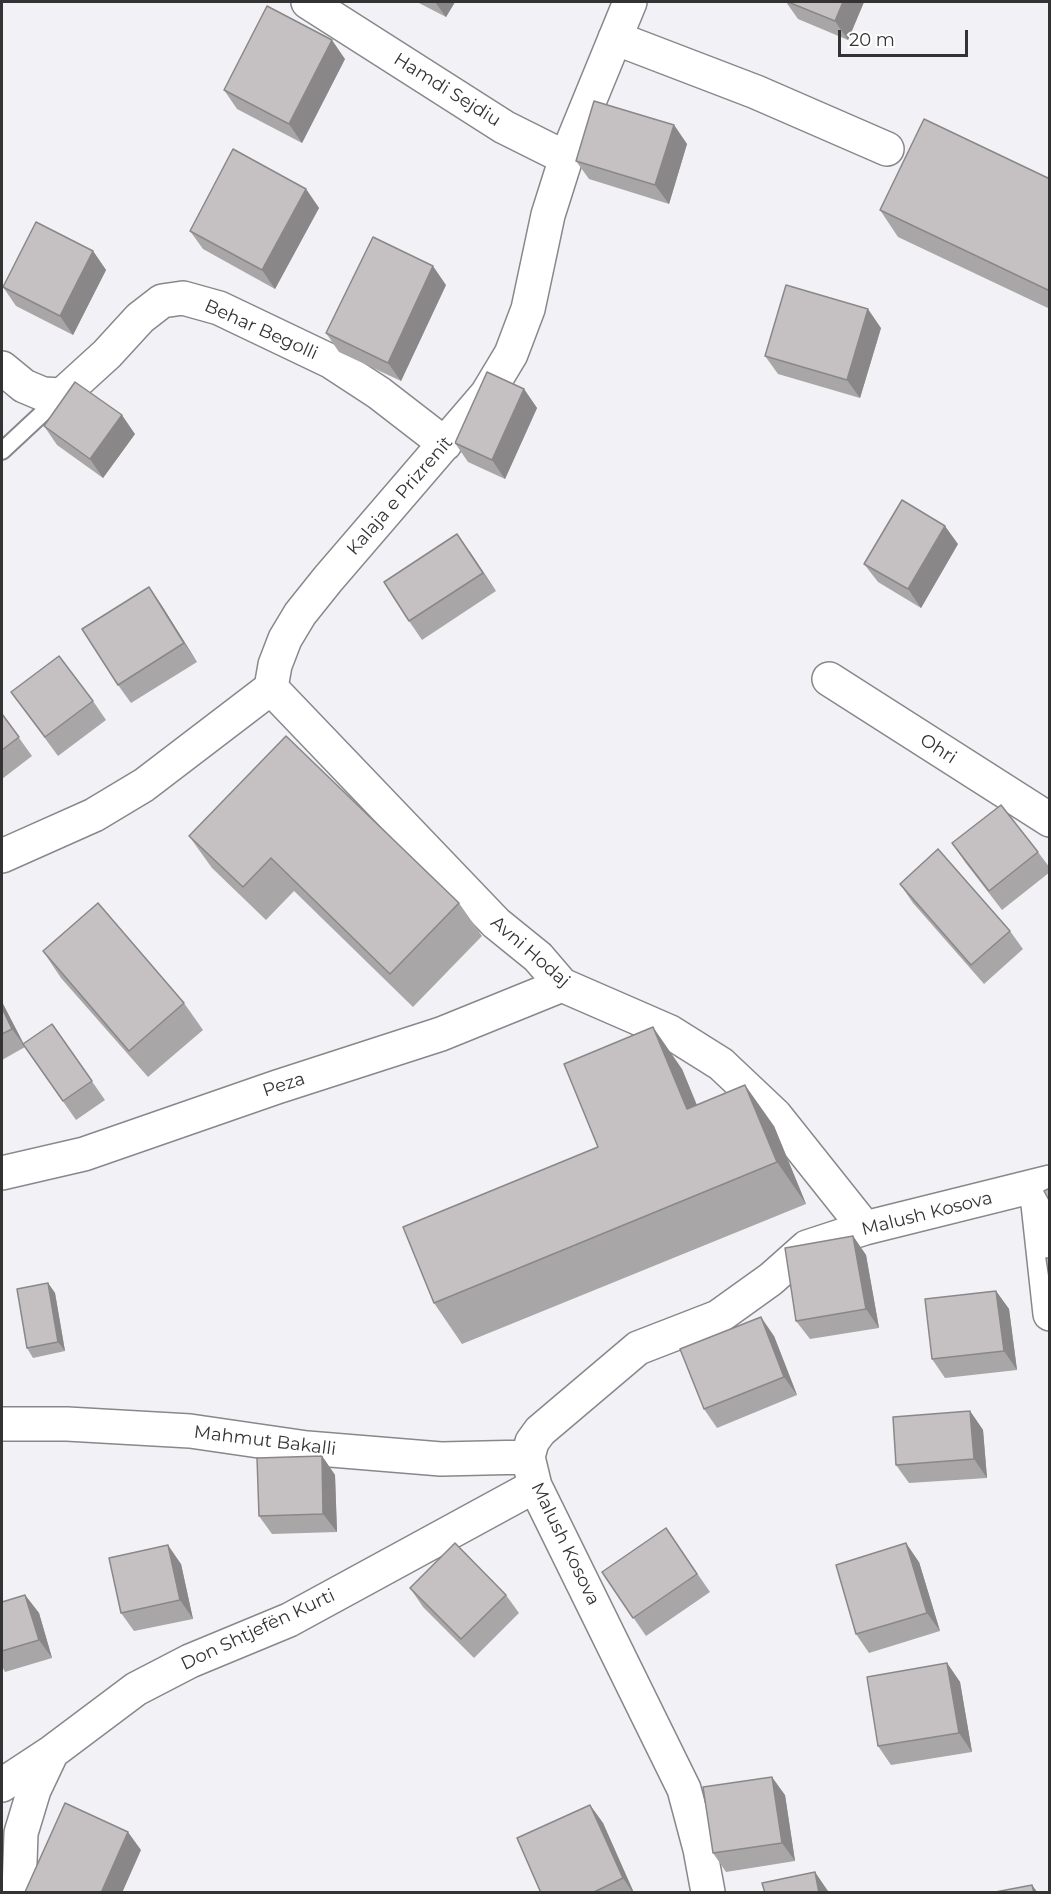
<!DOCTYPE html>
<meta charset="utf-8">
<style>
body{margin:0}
#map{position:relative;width:1051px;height:1894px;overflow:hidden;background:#f2f2f6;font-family:Montserrat,sans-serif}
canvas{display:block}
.frame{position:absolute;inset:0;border:3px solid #333334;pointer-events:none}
.scale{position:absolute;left:838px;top:30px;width:130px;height:27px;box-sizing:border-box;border:3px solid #333334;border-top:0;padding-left:8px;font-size:18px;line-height:21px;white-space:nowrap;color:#333334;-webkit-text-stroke:4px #fff;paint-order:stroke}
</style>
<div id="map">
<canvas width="1051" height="1894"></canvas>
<div class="frame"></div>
<div class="scale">20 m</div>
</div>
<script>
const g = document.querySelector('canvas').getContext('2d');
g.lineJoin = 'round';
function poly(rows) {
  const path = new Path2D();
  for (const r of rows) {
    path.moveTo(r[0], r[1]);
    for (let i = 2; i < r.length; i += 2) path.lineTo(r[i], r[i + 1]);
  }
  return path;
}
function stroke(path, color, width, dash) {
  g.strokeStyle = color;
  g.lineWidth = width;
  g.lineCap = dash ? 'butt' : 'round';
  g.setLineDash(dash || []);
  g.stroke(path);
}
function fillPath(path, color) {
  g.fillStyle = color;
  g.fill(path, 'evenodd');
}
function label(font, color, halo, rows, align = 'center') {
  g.font = font + ' Montserrat,sans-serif';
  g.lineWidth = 4.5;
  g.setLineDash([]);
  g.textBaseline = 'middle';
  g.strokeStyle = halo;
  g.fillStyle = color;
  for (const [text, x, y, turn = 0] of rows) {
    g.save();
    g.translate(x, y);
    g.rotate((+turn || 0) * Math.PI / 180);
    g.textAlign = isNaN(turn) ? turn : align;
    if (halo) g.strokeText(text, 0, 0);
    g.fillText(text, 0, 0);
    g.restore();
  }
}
const lane = poly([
 [2,451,61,396]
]);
const street = poly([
 [308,2,504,127,566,158],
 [615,38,756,92,887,149],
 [2,368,24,386,43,394,62,395,107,354,140,318,162,301,183,298,219,308,330,361,379,393,445,444],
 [829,679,1050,820],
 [271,688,496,923,538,957,562,985,670,1032,721,1064,775,1115,865,1228],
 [2,856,94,815,144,785,271,688,275,665,285,639,300,614,328,579,487,394,511,354,528,309,548,215,566,158,630,2],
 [2,1173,84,1154,277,1087,441,1034,562,985],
 [1036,1186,1050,1314],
 [2,1424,67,1424,190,1431,307,1448,441,1459,528,1457],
 [2,1785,52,1752,136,1689,190,1661,289,1620,535,1486],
 [19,1892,21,1833,34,1790,52,1752],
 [708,1892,700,1849,684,1789,535,1486,528,1457,532,1442,540,1431,638,1348,718,1317,771,1279,807,1247,865,1228,1050,1182]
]);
stroke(lane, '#88878b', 20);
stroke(street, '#88878b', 36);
stroke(lane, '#fff', 16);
stroke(street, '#fff', 33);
fillPath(poly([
 [417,2,455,2,446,17],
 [786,2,864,2,848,40,798,19],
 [345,59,302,143,237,109,224,90],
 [674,125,687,144,669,204,589,179,576,161],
 [1050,179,1050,309,898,237,880,210],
 [306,189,319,208,275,289,203,249,190,231],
 [93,251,106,270,73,335,16,306,3,287],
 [446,285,401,381,339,352,326,333],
 [881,328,860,398,778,374,765,356],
 [524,389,537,408,505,479,468,462,455,443],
 [44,426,135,434,103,478,57,445],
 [958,544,921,608,878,582,864,564],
 [470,552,496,591,422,640,409,621],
 [149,587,162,606,197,662,131,703,118,685],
 [11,692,93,701,106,720,58,756],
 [2,714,32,756,2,779],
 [189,836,459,903,482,936,413,1007,294,891,266,920,212,868],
 [952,843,1038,852,1050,868,1050,872,1002,910,965,862],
 [900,884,1010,931,1023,949,984,984,913,903],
 [43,951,184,1003,203,1030,148,1077,61,978],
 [2,1002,24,1044,52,1024,105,1100,76,1120,25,1047,2,1060],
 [682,1069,697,1105,774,1126,806,1204,462,1344,434,1303,598,1147],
 [853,1236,866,1255,879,1328,810,1339,796,1321],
 [48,1283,55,1293,65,1351,33,1358,27,1348],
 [996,1291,1009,1309,1017,1370,945,1378,932,1359],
 [774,1336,797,1395,717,1428,704,1409],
 [970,1411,983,1430,987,1478,909,1483,896,1465],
 [322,1456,335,1475,337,1532,272,1534,259,1516],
 [666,1528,710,1592,646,1636,602,1572],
 [919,1562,940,1631,869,1653,856,1634],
 [181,1564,193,1619,134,1631,121,1613],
 [410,1588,506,1595,519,1613,474,1658,423,1607],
 [25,1595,39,1613,52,1658,5,1672,2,1666,2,1602],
 [947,1663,960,1682,972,1752,891,1765,878,1746],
 [785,1795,795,1861,726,1872,713,1853],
 [590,1805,603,1823,634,1893,541,1893]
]), '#a9a6a7');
fillPath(poly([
 [435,2,455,2,446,17],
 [843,2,864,2,848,40,835,21],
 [332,40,345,59,302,143,289,124],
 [674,125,687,144,669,204,655,185],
 [306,189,319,208,275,289,262,270],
 [93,251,106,270,73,335,60,316],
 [433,266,446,285,401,381,388,363],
 [868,309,881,328,860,398,847,380],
 [524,389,537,408,505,479,492,460],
 [122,415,135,434,103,478,90,459],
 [945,526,958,544,921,608,908,589],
 [457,534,470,552,496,591,483,573],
 [149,587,162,606,197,662,184,643],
 [2,1002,25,1047,12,1029,2,1008],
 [653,1027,682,1069,715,1150,687,1109],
 [745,1085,774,1126,806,1204,777,1162],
 [853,1236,866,1255,879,1328,866,1309],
 [48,1283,55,1293,65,1351,58,1342],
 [996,1291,1009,1309,1017,1370,1004,1351],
 [761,1317,774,1336,797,1395,784,1377],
 [970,1411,983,1430,987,1478,974,1459],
 [322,1456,335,1475,337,1532,323,1514],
 [906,1543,919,1562,940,1631,927,1613],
 [168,1545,181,1564,193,1619,180,1600],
 [25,1595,39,1613,52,1658,39,1640],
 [947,1663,960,1682,972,1752,959,1733],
 [772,1777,785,1795,795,1861,782,1843],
 [590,1805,603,1823,634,1893,633,1893,623,1878],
 [128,1832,141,1850,122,1893,101,1893],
 [815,1872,828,1891,828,1893,819,1893],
 [1032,1885,1038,1893,1034,1893]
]), '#8a8788');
const building = poly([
 [788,2,843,2,835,21,788,2],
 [267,6,332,40,289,124,224,90,267,6],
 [594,101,674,125,655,185,576,161,594,101],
 [924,119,1050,179,1050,291,880,210,924,119],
 [233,149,306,189,262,270,190,231,233,149],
 [36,222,93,251,60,316,3,287,36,222],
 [373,237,433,266,388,363,326,333,373,237],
 [786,285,868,309,847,380,765,356,786,285],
 [487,372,524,389,492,460,455,443,487,372],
 [75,382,122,415,90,459,44,426,75,382],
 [902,500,945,526,908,589,864,564,902,500],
 [457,534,483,573,409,621,384,582,457,534],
 [149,587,184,643,118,685,82,629,149,587],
 [59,656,93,701,45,737,11,692,59,656],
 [2,714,19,737,2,750,2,714],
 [286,736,459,903,390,974,271,858,243,887,189,836,286,736],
 [1001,805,1038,852,989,891,952,843,1001,805],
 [938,849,1010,931,971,965,900,884,938,849],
 [98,903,184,1003,129,1051,43,951,98,903],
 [2,1008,12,1029,2,1034,2,1008],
 [52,1024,92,1081,63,1101,23,1044,52,1024],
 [653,1027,687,1109,745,1085,777,1162,434,1303,403,1227,598,1147,564,1064,653,1027],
 [1050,1188,1050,1202,1044,1191,1050,1188],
 [853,1236,866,1309,796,1321,785,1248,853,1236],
 [1046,1258,1050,1258,1050,1284,1046,1258],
 [48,1283,58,1342,27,1348,17,1289,48,1283],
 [996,1291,1004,1351,932,1359,925,1299,996,1291],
 [761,1317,784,1377,704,1409,680,1349,761,1317],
 [970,1411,974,1459,896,1465,893,1417,970,1411],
 [322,1456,323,1514,259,1516,257,1458,322,1456],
 [666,1528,697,1574,633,1618,602,1572,666,1528],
 [455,1543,506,1595,461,1639,410,1588,455,1543],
 [906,1543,927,1613,856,1634,836,1565,906,1543],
 [168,1545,180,1600,121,1613,109,1558,168,1545],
 [25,1595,39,1640,2,1651,2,1602,25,1595],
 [947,1663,959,1733,878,1746,867,1677,947,1663],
 [772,1777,782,1843,713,1853,703,1787,772,1777],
 [65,1803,128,1832,101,1893,27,1893,25,1892,65,1803],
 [590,1805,623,1878,592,1893,541,1893,517,1838,590,1805],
 [815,1872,819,1893,765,1893,762,1883,815,1872],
 [1032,1885,1034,1893,990,1893,1032,1885]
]);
fillPath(building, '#c5c1c2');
stroke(building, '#8a8788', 1.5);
label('18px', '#333334', '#fff', [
 ["Hamdi Sejdiu",447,90,32],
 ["Behar Begolli",261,330,24],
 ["Kalaja e Prizrenit",400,496,-49],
 ["Ohri",938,749,33],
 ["Avni Hodaj",530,952,41],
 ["Peza",284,1085,-18],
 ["Malush Kosova",927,1214,-14],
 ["Mahmut Bakalli",265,1441,7],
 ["Malush Kosova",565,1544,64],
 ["Don Shtjefën Kurti",258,1630,-25]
]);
</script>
